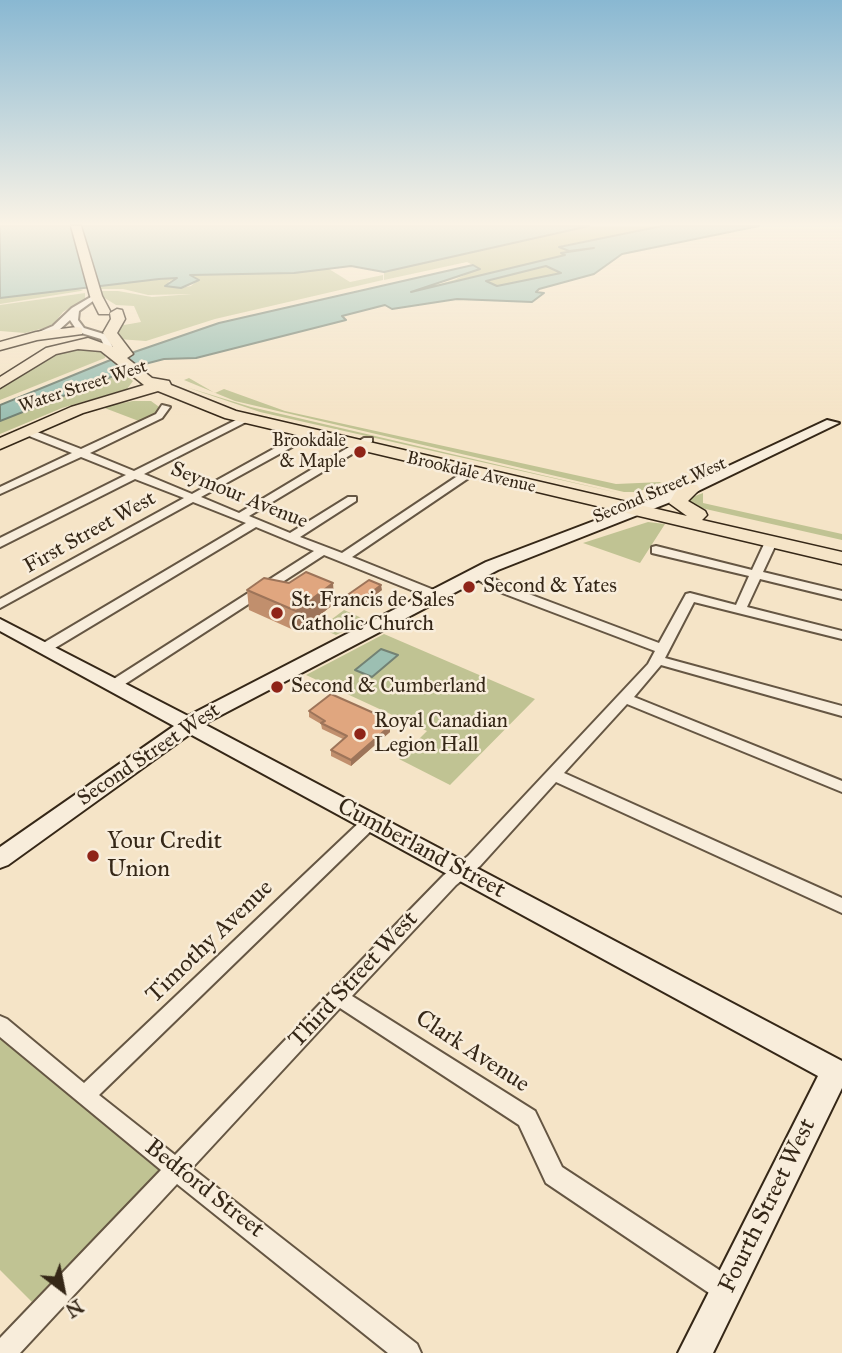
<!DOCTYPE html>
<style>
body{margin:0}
#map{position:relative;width:842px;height:1353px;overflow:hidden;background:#f5e4c7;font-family:"IM FELL Great Primer",serif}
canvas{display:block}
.north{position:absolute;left:28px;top:1255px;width:70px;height:70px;-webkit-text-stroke:5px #f8eddb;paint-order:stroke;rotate:148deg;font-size:19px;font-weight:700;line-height:28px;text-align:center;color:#352717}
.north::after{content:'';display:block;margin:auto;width:24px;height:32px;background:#352717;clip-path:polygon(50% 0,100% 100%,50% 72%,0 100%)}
</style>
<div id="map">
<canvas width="842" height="1353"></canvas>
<div class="north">N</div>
</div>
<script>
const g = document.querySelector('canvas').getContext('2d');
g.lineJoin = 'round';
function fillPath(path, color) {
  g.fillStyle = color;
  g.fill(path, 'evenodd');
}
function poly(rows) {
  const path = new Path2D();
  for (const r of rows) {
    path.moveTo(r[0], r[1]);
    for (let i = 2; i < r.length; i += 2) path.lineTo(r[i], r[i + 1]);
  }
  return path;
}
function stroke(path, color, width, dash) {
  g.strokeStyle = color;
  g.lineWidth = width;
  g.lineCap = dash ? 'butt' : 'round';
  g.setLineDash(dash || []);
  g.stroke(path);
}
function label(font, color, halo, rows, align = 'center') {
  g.font = font + ' "IM FELL Great Primer",serif';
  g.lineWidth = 5;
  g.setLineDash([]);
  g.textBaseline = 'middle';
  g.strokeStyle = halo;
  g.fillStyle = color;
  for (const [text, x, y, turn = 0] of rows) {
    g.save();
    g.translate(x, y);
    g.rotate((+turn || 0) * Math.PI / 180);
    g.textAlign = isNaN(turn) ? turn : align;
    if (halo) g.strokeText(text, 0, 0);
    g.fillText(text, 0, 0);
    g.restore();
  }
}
fillPath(poly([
 [589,226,662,226,561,246,569,251,595,248,563,253,566,255,411,292,454,280,479,268,467,262,384,280,384,272],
 [546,266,562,273,497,286,485,281],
 [329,269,350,282,383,275,383,280,215,319,146,341,118,339,114,334,121,318,124,325,141,322,134,306,116,305,103,297,101,291,118,291,152,297,192,294,148,295,123,289,100,289,99,285,177,278,168,282,180,288,191,286,199,279,185,276,189,275],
 [83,287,76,289,83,290,81,291,0,304,0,298],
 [85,293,85,299,63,312,52,326,25,333,0,331,0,305],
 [90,347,106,352,105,358,0,400,0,388,19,375,60,351],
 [122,372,133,381,127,389,62,408,0,434,0,421],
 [189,378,215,393,224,389,285,411,616,484,662,482,638,492,624,492,235,401,184,380],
 [186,387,251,407,623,494,260,412],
 [133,401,151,401,162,409,144,423,102,407],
 [703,493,703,503,842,534,842,540,688,505,687,499],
 [648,522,665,524,640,563,583,543],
 [344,610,366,620,336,635,329,632,328,622],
 [384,634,535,699,450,785,399,759,427,731,306,675],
 [0,1038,160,1171,32,1302,0,1270]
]), '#c0c393');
const water = poly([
 [0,226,589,226,384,272,351,266,294,273,190,275,199,280,181,288,165,286,177,278,159,279,0,298,0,226],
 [662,226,759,226,622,254,594,274,539,289,536,292,544,293,532,302,457,299,392,309,385,305,342,316,346,320,196,358,164,359,141,365,0,421,0,405,108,361,219,323,473,265,480,269,411,292,565,255,561,253,594,248,569,251,559,247,662,226],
 [546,266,561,273,497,286,486,281,546,266],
 [381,649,398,655,372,677,355,670,381,649]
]);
fillPath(water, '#9cbfb2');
stroke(water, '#738274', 2);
const street = poly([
 [96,294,100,296,79,311,78,320,84,328,107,335,114,350,113,352,107,352,101,339,78,332,70,320,59,330,40,338,34,338,34,334,53,326,72,308,96,294],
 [162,405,170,407,162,418,90,453,134,471,242,417,248,417,248,421,144,474,192,494,304,432,312,432,312,436,201,497,239,513,364,438,372,438,372,442,249,516,290,533,348,497,356,497,356,501,300,537,342,553,465,471,473,471,473,475,352,557,439,592,441,595,439,598,431,598,324,555,119,688,109,688,107,685,109,682,314,551,256,527,50,651,40,651,38,648,40,645,246,523,193,502,0,608,0,599,184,498,135,479,0,547,0,538,126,475,81,457,0,494,0,487,72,453,24,434,24,430,32,430,81,449,156,414,162,405],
 [771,538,777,542,763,572,842,591,842,599,760,579,747,607,842,631,842,639,694,602,665,658,842,706,842,716,661,665,634,697,842,781,842,792,627,704,564,773,842,898,842,913,556,782,480,866,456,885,352,996,535,1111,562,1167,736,1281,739,1290,736,1299,727,1302,718,1299,546,1183,519,1125,340,1008,192,1168,417,1344,421,1353,388,1353,177,1184,20,1353,0,1353,0,1338,161,1170,0,1037,0,1016,7,1019,84,1083,364,818,376,818,378,822,376,826,99,1095,175,1155,406,914,444,875,468,856,648,664,655,651,497,591,473,577,471,574,473,571,481,571,505,585,659,643,686,594,690,593,736,605,749,576,652,553,652,547,656,546,752,570,765,542,771,538]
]);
const secondary = poly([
 [827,420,839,423,696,492,498,570,204,724,842,1061,842,1088,713,1353,678,1353,818,1076,190,734,8,865,0,868,0,847,174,726,0,631,0,619,188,716,486,562,686,486,827,420]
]);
const primary = poly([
 [71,226,81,226,102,296,110,311,109,314,99,314,90,296,71,226],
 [117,309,122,310,125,319,117,333,133,354,127,358,152,378,169,381,171,385,236,411,687,516,669,503,676,491,685,485,697,485,700,489,688,501,705,511,707,515,702,520,842,552,842,564,225,418,158,391,83,413,0,449,0,438,71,407,144,385,101,351,78,349,56,354,0,388,0,377,46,348,88,338,113,347,103,333,111,319,110,313,117,309],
 [77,327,82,328,82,334,37,340,0,350,0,342,36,332,77,327]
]);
stroke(street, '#655643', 4);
stroke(secondary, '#352717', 4);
stroke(primary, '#352717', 3);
fillPath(street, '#f8eddb');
fillPath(secondary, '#f8eddb');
fillPath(primary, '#f5e4c7');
fillPath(poly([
 [289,583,333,583,334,604,298,632,249,610,247,590],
 [382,590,359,607,346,602,346,596],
 [309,711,385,723,390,732,351,766,331,756,331,750,343,739,322,729,321,724,309,717]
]), '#c18f6d');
fillPath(poly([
 [333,583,334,604,298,632,296,611],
 [381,585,382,590,359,607,359,602],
 [390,726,390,732,351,766,351,760]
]), '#9d7459');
const building = poly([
 [306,572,333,583,296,611,247,590,264,578,289,583,306,572],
 [369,580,381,585,359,602,346,596,369,580],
 [331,694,385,718,381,722,390,726,351,760,331,750,347,736,321,723,325,721,309,711,331,694]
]);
fillPath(building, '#e0a67f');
stroke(building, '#9d7459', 2);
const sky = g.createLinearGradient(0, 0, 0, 415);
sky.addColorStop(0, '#89b8d2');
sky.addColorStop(0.54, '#faf3e6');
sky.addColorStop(1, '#faf3e600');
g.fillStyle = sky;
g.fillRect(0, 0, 842, 415);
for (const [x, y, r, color] of [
 [360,452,7,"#8f2418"],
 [469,587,7,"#8f2418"],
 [277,613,7,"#8f2418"],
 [277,687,7,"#8f2418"],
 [360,734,7,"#8f2418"],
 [93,856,7,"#8f2418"]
]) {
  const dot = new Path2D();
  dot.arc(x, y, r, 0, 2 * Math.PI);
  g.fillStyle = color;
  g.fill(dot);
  stroke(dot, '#f8eddb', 2.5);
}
label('18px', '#352717', '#f8eddb', [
 ["Water Street West",83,387,-18],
 ["Brookdale Avenue",471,473,13],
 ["Second Street West",660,491,-23]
]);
label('18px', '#352717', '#f8eddb', [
 ["Brookdale",346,442],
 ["& Maple",346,463]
], 'right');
label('21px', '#352717', '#f8eddb', [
 ["Seymour Avenue",239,496,22],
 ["First Street West",90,533,-29],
 ["Second Street West",149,755,-34]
]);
label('21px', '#352717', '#f8eddb', [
 ["Second & Yates",483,587],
 ["St. Francis de Sales",291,601],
 ["Catholic Church",291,625],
 ["Second & Cumberland",291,687],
 ["Royal Canadian",374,722],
 ["Legion Hall",374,746]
], 'left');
label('24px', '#352717', '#f8eddb', [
 ["Your Credit",107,842],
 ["Union",107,870]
], 'left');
label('24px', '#352717', '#f8eddb', [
 ["Cumberland Street",421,849,28],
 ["Timothy Avenue",210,942,-44],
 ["Third Street West",354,980,-47],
 ["Clark Avenue",472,1052,33],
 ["Bedford Street",204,1189,38],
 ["Fourth Street West",768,1206,-64]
]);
</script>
